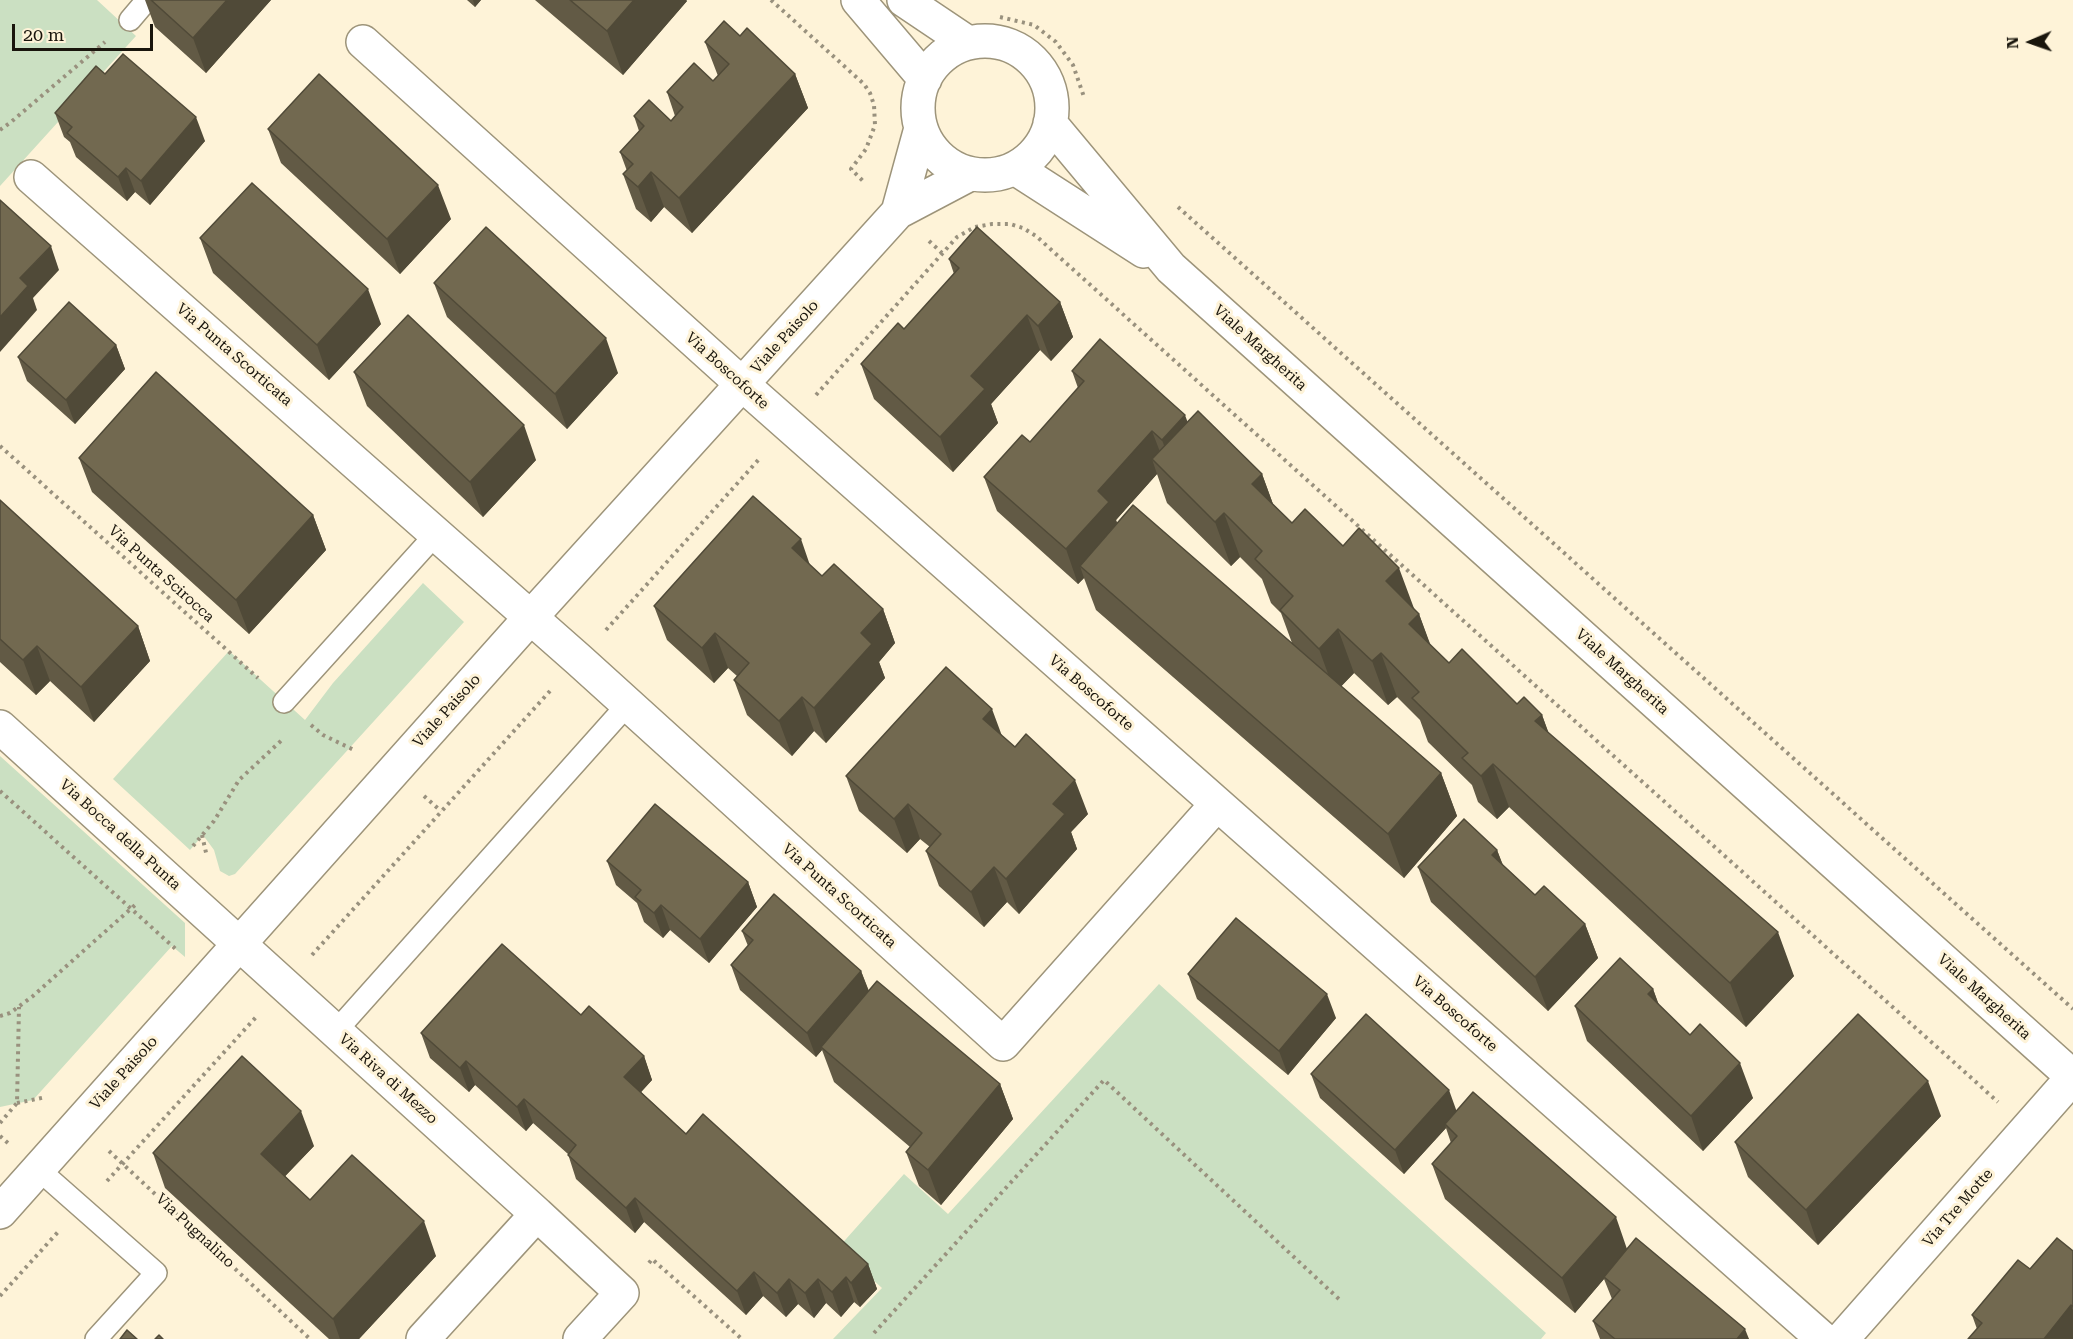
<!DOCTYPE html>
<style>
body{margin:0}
#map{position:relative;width:2073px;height:1339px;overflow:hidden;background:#fef3d8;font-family:"Roboto Serif",serif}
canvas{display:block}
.north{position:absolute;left:2001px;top:12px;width:60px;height:60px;-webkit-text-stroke:4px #fef3d8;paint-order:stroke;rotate:268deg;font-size:16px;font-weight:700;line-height:24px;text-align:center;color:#19150c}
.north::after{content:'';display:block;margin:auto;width:21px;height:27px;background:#19150c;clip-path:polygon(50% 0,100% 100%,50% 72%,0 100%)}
.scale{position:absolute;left:12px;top:24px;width:141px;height:27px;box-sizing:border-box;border:3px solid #19150c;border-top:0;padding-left:8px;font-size:18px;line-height:21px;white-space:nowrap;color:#19150c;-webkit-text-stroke:4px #fef3d8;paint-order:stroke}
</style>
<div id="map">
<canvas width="2073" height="1339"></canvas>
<div class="north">N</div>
<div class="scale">20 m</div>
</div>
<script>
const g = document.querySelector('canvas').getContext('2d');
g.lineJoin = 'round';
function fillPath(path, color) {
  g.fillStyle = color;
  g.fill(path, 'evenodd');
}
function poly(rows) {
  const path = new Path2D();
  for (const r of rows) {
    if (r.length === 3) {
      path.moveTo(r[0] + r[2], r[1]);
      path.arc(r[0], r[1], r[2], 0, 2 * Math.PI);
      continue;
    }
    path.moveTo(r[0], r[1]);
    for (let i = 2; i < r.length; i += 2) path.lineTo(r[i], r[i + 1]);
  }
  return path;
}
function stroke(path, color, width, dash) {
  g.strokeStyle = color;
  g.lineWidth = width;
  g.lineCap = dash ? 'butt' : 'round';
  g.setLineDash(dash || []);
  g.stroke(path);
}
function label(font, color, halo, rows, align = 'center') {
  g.font = font + ' "Roboto Serif",serif';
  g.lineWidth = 6;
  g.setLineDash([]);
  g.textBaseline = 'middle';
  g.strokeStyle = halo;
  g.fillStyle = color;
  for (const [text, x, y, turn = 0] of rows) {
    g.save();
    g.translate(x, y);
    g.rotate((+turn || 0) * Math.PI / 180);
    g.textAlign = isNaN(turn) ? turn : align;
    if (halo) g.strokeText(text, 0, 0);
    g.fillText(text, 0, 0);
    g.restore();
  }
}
fillPath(poly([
 [0,0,97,0,136,36,0,186],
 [423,583,464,622,235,874,229,876,220,871,214,850,203,835,190,850,113,779,229,651,305,720,333,683],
 [0,756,185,923,185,957,172,946,33,1100,0,1107],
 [1159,984,1546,1333,1541,1339,833,1339,882,1288,838,1248,904,1174,948,1214]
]), '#cbe0c2');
const lane = poly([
 [130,20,147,0],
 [284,702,436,534],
 [336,1031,628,704],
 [38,1169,156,1273,96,1339]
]);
const street = poly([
 [858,0,925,79],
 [904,0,968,43],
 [985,108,67],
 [363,42,742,384,1823,1339],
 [1050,123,1171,268,2073,1077,1842,1339],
 [1015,168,1144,251],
 [31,177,579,660,1003,1044,1217,804],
 [898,212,921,128],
 [0,727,537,1214],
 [0,1212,530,618,898,212,970,174],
 [423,1339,537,1214,622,1293,580,1339]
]);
stroke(lane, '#9d947a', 24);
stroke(street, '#9d947a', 36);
stroke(poly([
 [771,0,864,84,870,93,874,105,875,125,866,149,851,169,863,181],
 [1000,17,1034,25,1056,42,1073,65,1084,97],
 [0,130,11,122,105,42],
 [1178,207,2073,1009],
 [929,241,942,253],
 [816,395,957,237,975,227,992,224,1010,224,1023,228,1036,236,1998,1102],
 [0,446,258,678],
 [606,630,761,457],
 [311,725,323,735,356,751],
 [0,791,178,951],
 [424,796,441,811],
 [202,835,207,857],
 [193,846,214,821,239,780,284,738],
 [312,955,550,691],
 [0,1016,10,1013,33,996,135,905],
 [17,1103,46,1097],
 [0,1123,17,1103,19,1007],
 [0,1136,8,1143],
 [109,1151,310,1339],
 [107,1181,257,1016],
 [649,1263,652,1259,742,1339],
 [0,1296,58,1232],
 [874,1333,1104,1080,1340,1300]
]), '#99917e', 4, [3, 4.5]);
stroke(lane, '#fff', 21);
stroke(street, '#fff', 33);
fillPath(poly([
 [145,0,271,0,206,73,155,27],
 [467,0,481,0,475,7],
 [535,0,686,0,687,1,623,75],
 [740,36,795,74,808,108,692,233,664,207,651,222,636,209,623,174,627,171,620,152,639,131,634,116,671,121,675,116,667,92,713,81,718,76,705,42],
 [105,74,205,141,150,205,135,192,127,201,76,157,70,142,64,137,55,113],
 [268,129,451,219,400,274,281,163],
 [200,238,381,324,329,380,213,273],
 [949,259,1060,302,1073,337,1051,361,1040,350,991,404,998,423,953,472,874,399,861,364,904,329,954,274],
 [434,283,618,373,567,429,447,317],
 [116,345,125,369,75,424,27,381,18,357],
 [1072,371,1187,422,1262,474,1273,504,1292,523,1343,546,1413,608,1419,614,1430,645,1449,663,1517,704,1542,715,1548,732,1794,976,1746,1027,1509,807,1497,819,1478,802,1472,785,1428,742,1420,720,1397,697,1388,705,1354,673,1341,686,1441,773,1457,816,1404,878,1096,610,1084,578,1078,584,997,511,984,477,1030,442,1078,388],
 [1157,474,1167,503,1231,566,1240,557,1262,579,1271,603,1281,613,1292,643,1117,523,1116,520],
 [354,372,536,460,483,517,367,406],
 [79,458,313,515,326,550,249,634,92,492],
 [0,500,138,626,150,661,94,722,50,681,36,695,0,662],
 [810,565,822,576,883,609,895,643,879,662,885,678,826,743,814,731,792,756,747,715,734,680,737,676,728,668,714,683,667,640,654,606],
 [1002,736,1088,814,1071,832,1077,849,1019,914,1007,902,984,927,939,886,926,851,930,847,920,839,907,853,859,811,846,776],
 [1497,850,1503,865,1535,895,1585,924,1598,958,1548,1011,1431,902,1418,867],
 [607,861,748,882,757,907,709,963,670,930,663,938,644,922,637,903,616,885],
 [742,931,861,971,869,991,1000,1084,1013,1119,941,1205,919,1186,906,1152,910,1147,834,1082,822,1050,816,1057,740,990,731,965,748,946],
 [1188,974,1336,1018,1288,1075,1197,999],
 [1653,989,1659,1005,1753,1098,1703,1151,1587,1041,1575,1006],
 [581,1015,644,1056,652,1080,641,1092,686,1134,868,1264,877,1289,860,1307,854,1302,841,1317,826,1303,814,1318,798,1304,786,1317,763,1296,746,1315,644,1222,635,1233,576,1179,568,1154,533,1123,526,1131,475,1085,469,1092,430,1058,421,1033],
 [1311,1074,1457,1111,1627,1249,1749,1339,1600,1339,1593,1321,1612,1299,1604,1279,1575,1313,1445,1199,1432,1164,1451,1143,1446,1128,1404,1174,1320,1098],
 [1941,1116,1818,1245,1748,1177,1735,1142],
 [314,1146,285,1176,310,1200,436,1256,359,1339,329,1339,165,1188,153,1153],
 [2073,1251,2073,1339,1968,1339,1977,1329,1972,1315,2030,1269]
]), '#625a45');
fillPath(poly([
 [227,0,271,0,206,73,193,38],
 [473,0,481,0,475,7],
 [634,0,686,0,687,1,623,75,607,31],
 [795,74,808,108,692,233,679,198],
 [196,117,205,141,150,205,141,181],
 [126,168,135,192,127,201,118,177],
 [651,172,664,207,651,222,638,187],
 [438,185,451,219,400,274,387,239],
 [51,246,59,270,33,298,37,310,0,352,0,317,20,278],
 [368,289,381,324,329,380,317,345],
 [1060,302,1073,337,1051,361,1038,326],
 [1027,315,1040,350,991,404,998,423,953,472,940,437,971,376],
 [606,338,618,373,567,429,555,394],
 [116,345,125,369,75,424,66,400],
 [1185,415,1198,450,1175,475,1162,440],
 [524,425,536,460,483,517,470,482],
 [1152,431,1165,465,1152,459,1157,474,1116,520,1122,537,1080,566,1084,578,1078,584,1066,549,1098,491],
 [1262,474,1278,518,1252,484],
 [1224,513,1240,557,1231,566,1215,522],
 [313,515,326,550,249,634,236,600],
 [801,539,813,574,792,548],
 [1399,568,1415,611,1386,581],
 [883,609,895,643,879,662,885,678,826,743,814,708,861,633],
 [1419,614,1435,657,1409,624],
 [138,626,150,661,94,722,81,687],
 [1338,629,1354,673,1335,693,1319,649],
 [715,633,728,668,714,683,702,648],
 [37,646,50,681,36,695,23,660],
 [1381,653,1397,697,1388,705,1372,661],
 [802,697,814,731,792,756,779,721],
 [992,709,1005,744,983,719],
 [1542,715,1558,758,1535,721],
 [1493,764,1509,807,1497,819,1481,776],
 [1441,773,1457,816,1404,878,1388,834],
 [1075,780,1088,814,1071,832,1077,849,1019,914,1006,879,1053,804],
 [908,804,920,839,907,853,894,819],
 [1497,850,1510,885,1492,855],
 [994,867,1007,902,984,927,971,892],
 [748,882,757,907,709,963,700,939],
 [661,905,670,930,663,938,654,913],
 [1585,924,1598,958,1548,1011,1535,977],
 [1778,932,1794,976,1746,1027,1730,983],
 [861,971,870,995,821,1047,822,1050,816,1057,807,1033],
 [1653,989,1665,1023,1648,994],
 [1327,994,1336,1018,1288,1075,1279,1051],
 [644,1056,652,1080,633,1101,624,1077],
 [466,1061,475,1085,469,1092,460,1068],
 [1740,1063,1753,1098,1703,1151,1691,1116],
 [1928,1081,1941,1116,1818,1245,1806,1210],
 [1000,1084,1013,1119,941,1205,928,1170],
 [1449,1090,1458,1115,1445,1124,1446,1128,1404,1174,1395,1150],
 [524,1099,533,1123,526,1131,517,1107],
 [301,1111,314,1146,273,1189,261,1154],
 [635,1198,644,1222,635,1233,626,1208],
 [1616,1217,1628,1252,1604,1277,1604,1279,1575,1313,1562,1278],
 [424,1221,436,1256,359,1339,340,1339,333,1319],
 [868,1264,877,1289,860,1307,851,1283],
 [754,1272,763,1296,746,1315,737,1291],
 [846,1277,854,1302,841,1317,832,1292],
 [789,1279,798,1304,786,1317,777,1293],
 [818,1279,826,1303,814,1318,805,1293],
 [2071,1305,2073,1310,2073,1339,2044,1339],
 [1745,1329,1749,1339,1737,1339]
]), '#504a38');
const building = poly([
 [151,0,227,0,193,38,151,0],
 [570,0,634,0,607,31,570,0],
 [724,21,740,36,747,28,795,74,679,198,651,172,638,187,623,174,633,164,620,152,644,126,634,116,649,100,671,121,683,107,667,92,694,63,713,81,729,64,705,42,724,21],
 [123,54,196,117,141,181,126,168,118,177,67,133,72,127,55,113,96,66,105,74,123,54],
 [319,74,438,185,387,239,268,129,319,74],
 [252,183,368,289,317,345,200,238,252,183],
 [0,200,51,246,20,278,28,286,0,317,0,200],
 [486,227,606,338,555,394,434,283,486,227],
 [977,227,1060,302,1038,326,1027,315,971,376,985,389,940,437,861,364,898,323,904,329,959,268,949,259,977,227],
 [69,302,116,345,66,400,18,357,69,302],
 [408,315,524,425,470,482,354,372,408,315],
 [1100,339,1185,415,1162,440,1152,431,1098,491,1109,502,1066,549,984,477,1022,435,1030,442,1084,381,1072,371,1100,339],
 [156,372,313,515,236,600,79,458,156,372],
 [1198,411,1262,474,1252,484,1292,523,1305,509,1343,546,1359,528,1399,568,1386,581,1419,614,1409,624,1449,663,1462,649,1517,704,1524,697,1542,715,1535,721,1778,932,1730,983,1493,764,1481,776,1462,758,1468,753,1412,698,1419,692,1381,653,1372,661,1338,629,1319,649,1280,610,1293,596,1255,559,1262,551,1224,513,1215,522,1152,459,1198,411],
 [753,496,801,539,792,548,822,576,834,564,883,609,861,633,872,644,814,708,802,697,779,721,734,680,749,663,715,633,702,648,654,606,753,496],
 [0,500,138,626,81,687,37,646,23,660,0,639,0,500],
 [1133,505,1441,773,1388,834,1080,566,1133,505],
 [946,667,992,709,983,719,1015,747,1026,734,1075,780,1053,804,1065,814,1006,879,994,867,971,892,926,851,941,834,908,804,894,819,846,776,946,667],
 [655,804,748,882,700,939,661,905,654,913,635,897,641,890,607,861,655,804],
 [1464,819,1497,850,1492,855,1535,895,1544,886,1585,924,1535,977,1418,867,1464,819],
 [774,894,861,971,807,1033,731,965,753,940,742,931,774,894],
 [1236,918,1327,994,1279,1051,1188,974,1236,918],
 [502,944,581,1015,589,1006,644,1056,624,1077,686,1134,703,1114,868,1264,851,1283,846,1277,832,1292,818,1279,805,1293,789,1279,777,1293,754,1272,737,1291,635,1198,626,1208,568,1155,576,1145,524,1099,517,1107,466,1061,460,1068,421,1033,502,944],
 [1620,958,1653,989,1648,994,1690,1035,1700,1024,1740,1063,1691,1116,1575,1006,1620,958],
 [877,981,1000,1084,928,1170,906,1152,922,1133,821,1047,877,981],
 [1366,1014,1449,1090,1395,1150,1311,1074,1366,1014],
 [1858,1014,1928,1081,1806,1210,1735,1142,1858,1014],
 [242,1056,301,1111,261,1154,310,1200,352,1155,424,1221,333,1319,153,1153,242,1056],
 [1473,1092,1616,1217,1562,1278,1432,1164,1457,1136,1445,1124,1473,1092],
 [1636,1238,1745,1329,1737,1339,1615,1339,1593,1321,1620,1290,1604,1277,1636,1238],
 [2057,1238,2073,1251,2073,1307,2071,1305,2044,1339,1968,1339,1982,1323,1972,1315,2018,1260,2030,1269,2057,1238],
 [127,1330,137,1339,120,1339,127,1330],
 [159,1335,163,1339,155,1339,159,1335]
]);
fillPath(building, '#726950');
stroke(building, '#504a38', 1.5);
label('15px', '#19150c', '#fef3d8', [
 ["Viale Paisolo",785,337,-48],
 ["Viale Margherita",1260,348,42],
 ["Via Punta Scorticata",234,355,41],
 ["Via Boscoforte",727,371,42],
 ["Via Punta Scirocca",161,574,42],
 ["Viale Margherita",1622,672,42],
 ["Via Boscoforte",1091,693,41],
 ["Viale Paisolo",447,711,-48],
 ["Via Bocca della Punta",120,835,42],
 ["Via Punta Scorticata",839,896,42],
 ["Viale Margherita",1984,997,42],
 ["Via Boscoforte",1455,1014,41],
 ["Viale Paisolo",124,1073,-48],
 ["Via Riva di Mezzo",388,1079,42],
 ["Via Tre Motte",1958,1208,-49],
 ["Via Pugnalino",195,1231,43]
]);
</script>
